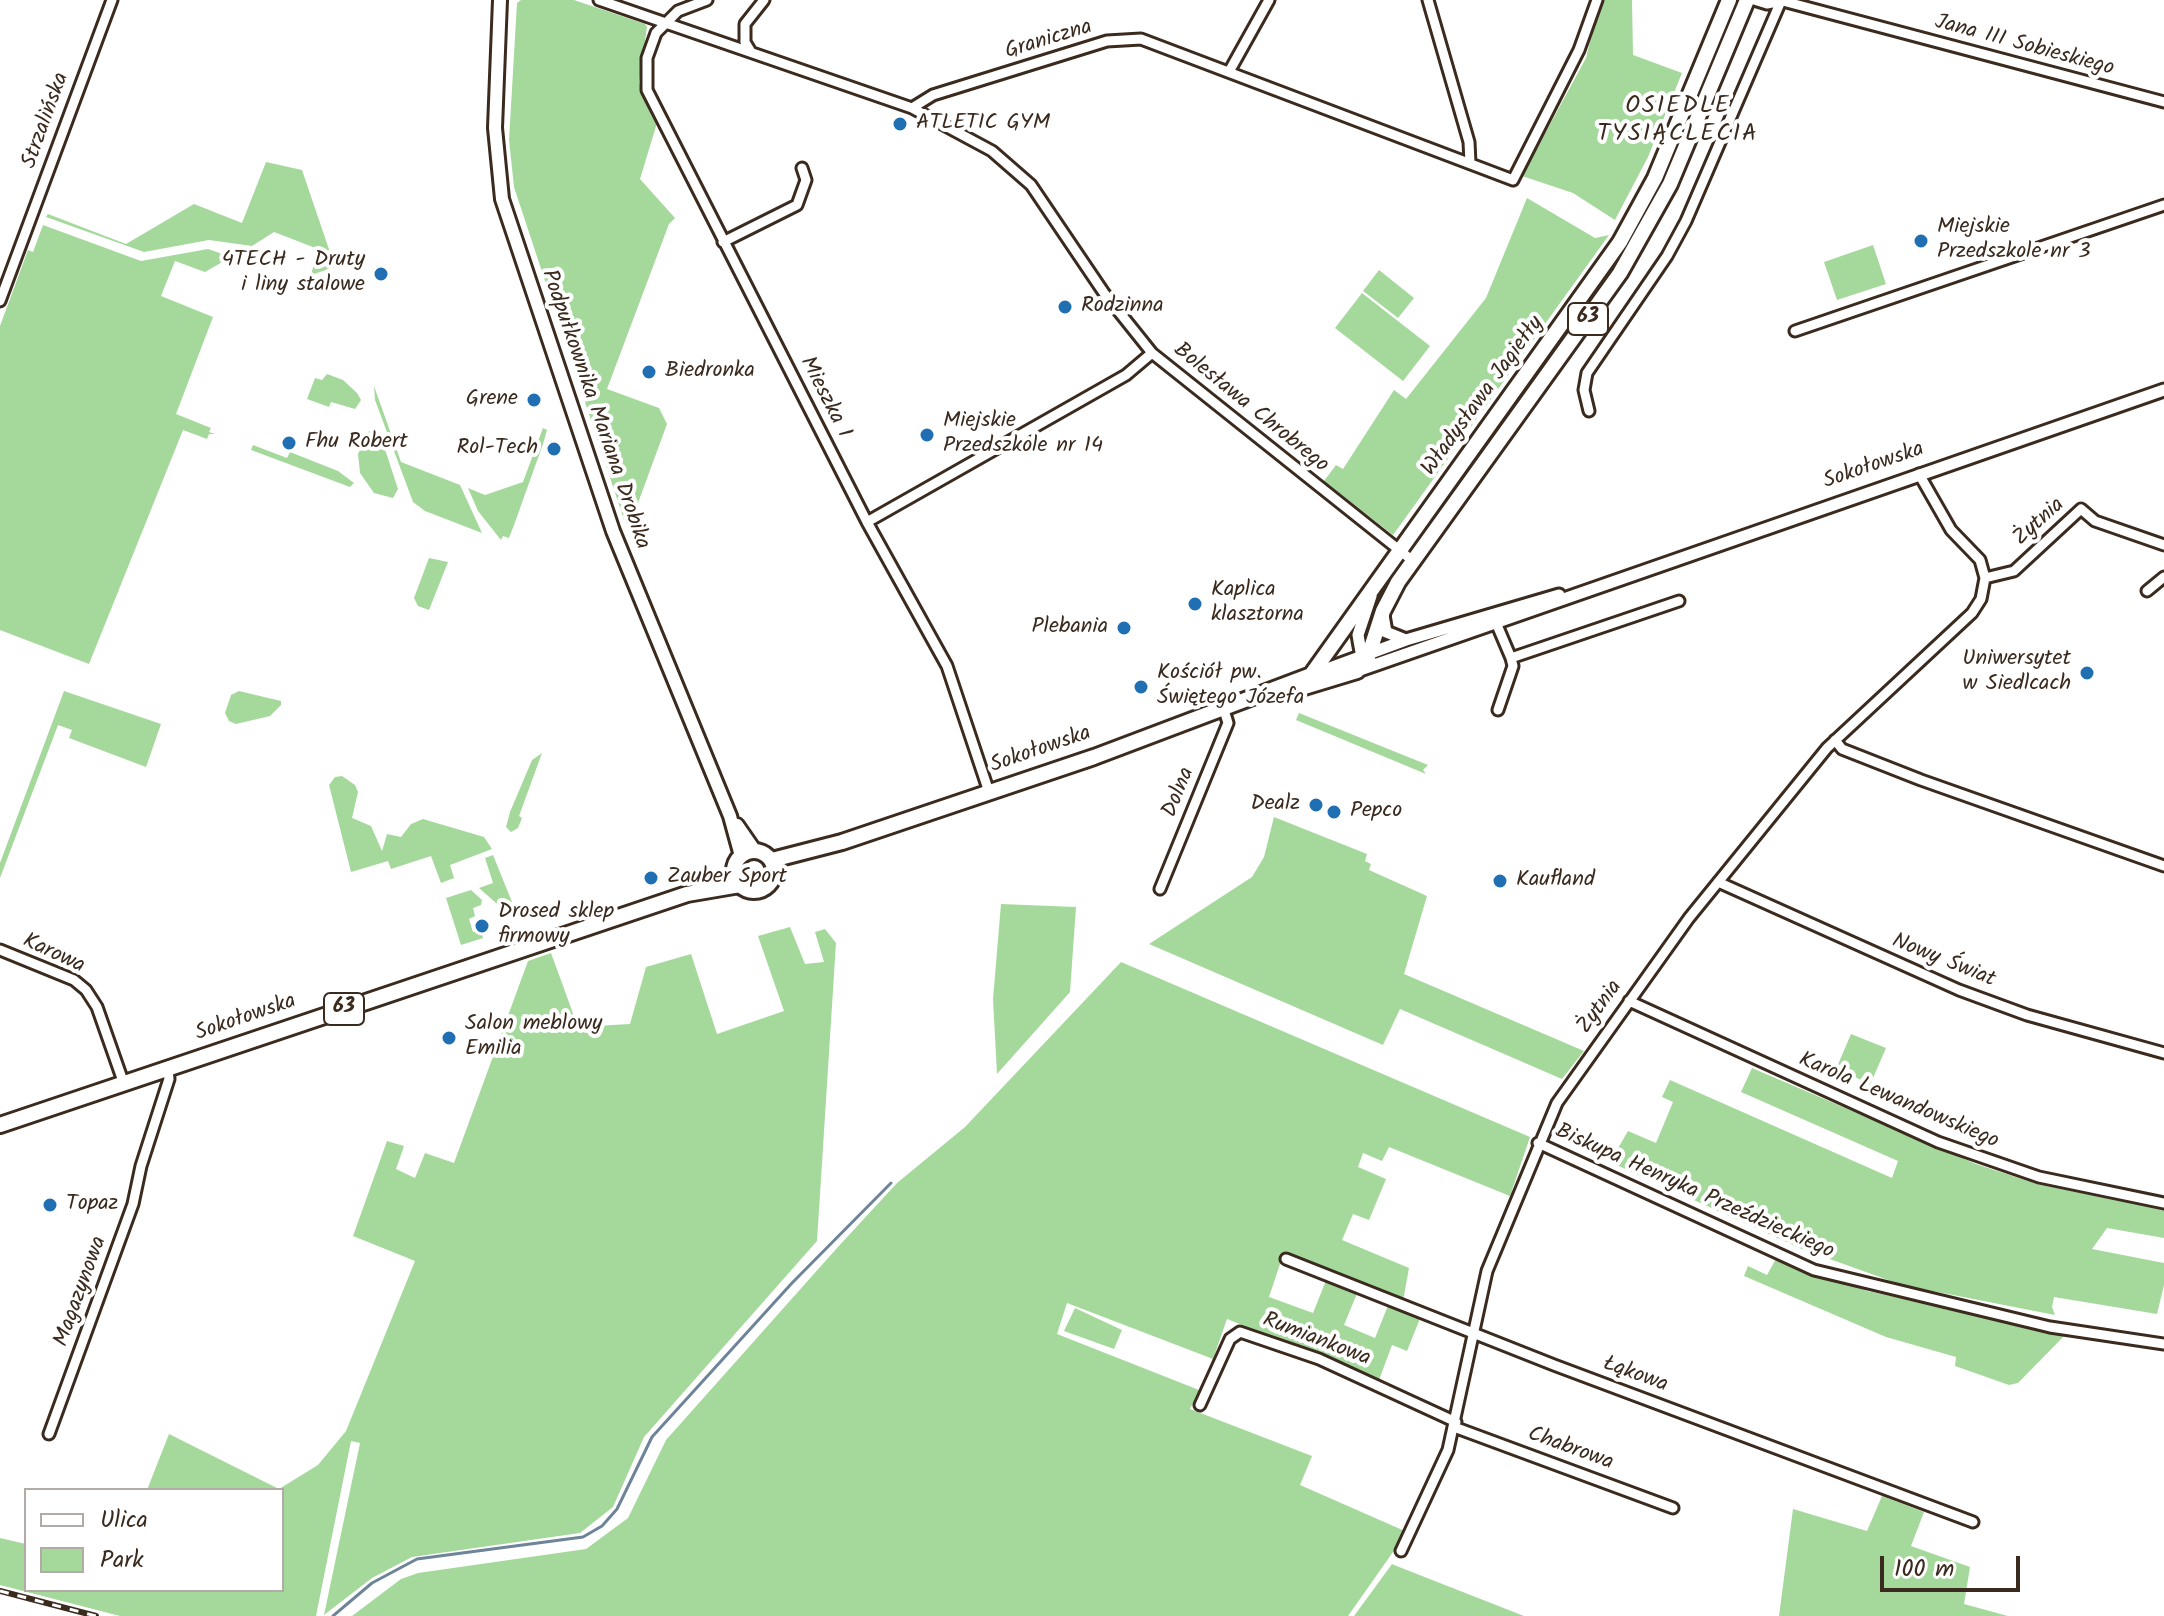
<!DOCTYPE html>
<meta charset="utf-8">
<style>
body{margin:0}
#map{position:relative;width:2164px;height:1616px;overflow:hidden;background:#fff;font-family:Kalam,sans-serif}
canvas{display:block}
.legend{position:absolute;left:24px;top:1488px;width:260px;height:104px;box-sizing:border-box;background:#fff;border:2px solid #b1aaa5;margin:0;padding:10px 14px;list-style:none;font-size:24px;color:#3b2a1e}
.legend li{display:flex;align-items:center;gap:16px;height:40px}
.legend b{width:40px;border:2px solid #b1aaa5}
.scale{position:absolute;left:1880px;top:1556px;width:140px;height:36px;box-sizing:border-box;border:4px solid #3b2a1e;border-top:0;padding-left:10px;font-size:24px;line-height:28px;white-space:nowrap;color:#3b2a1e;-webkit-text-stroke:6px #fff;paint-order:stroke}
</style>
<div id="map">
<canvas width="2164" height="1616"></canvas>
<ul class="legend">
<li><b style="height:10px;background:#fff"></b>Ulica</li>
<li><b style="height:22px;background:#a5d99c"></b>Park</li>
</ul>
<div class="scale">100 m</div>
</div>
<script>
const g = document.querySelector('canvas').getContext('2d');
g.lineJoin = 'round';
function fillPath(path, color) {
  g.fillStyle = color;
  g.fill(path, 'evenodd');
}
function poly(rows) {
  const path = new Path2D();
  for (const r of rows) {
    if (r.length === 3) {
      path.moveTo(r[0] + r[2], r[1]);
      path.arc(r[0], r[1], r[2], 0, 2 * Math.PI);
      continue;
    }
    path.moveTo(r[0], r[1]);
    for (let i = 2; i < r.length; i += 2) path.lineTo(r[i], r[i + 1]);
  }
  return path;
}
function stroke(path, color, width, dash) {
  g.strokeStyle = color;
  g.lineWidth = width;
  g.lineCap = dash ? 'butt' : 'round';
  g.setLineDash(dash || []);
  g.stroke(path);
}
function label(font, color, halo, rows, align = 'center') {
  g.font = font + ' Kalam,sans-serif';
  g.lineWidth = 8;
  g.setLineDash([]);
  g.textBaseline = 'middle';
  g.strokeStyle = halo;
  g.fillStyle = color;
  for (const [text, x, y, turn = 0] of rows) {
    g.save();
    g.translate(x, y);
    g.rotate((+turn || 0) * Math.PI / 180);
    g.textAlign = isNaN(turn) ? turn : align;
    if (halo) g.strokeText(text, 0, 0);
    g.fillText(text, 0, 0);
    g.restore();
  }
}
fillPath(poly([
 [521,0,574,0,645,24,647,27,639,83,657,123,640,179,675,218,669,224,607,389,659,408,667,424,634,514,624,520,514,187,509,140,517,3],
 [1600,0,1632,0,1633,55,1682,73,1648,157,1615,220,1573,193,1522,176,1586,58],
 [266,162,302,170,335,267,311,275,318,249,274,232,252,246,209,240,144,252,46,217,48,214,126,244,194,204,242,223],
 [1527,198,1595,238,1609,235,1393,535,1324,481,1336,465,1343,469,1394,390,1406,399,1486,298],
 [43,225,141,261,208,249,231,257,205,272,175,261,161,296,213,317,176,414,211,428,209,432,215,434,209,434,207,439,183,430,89,664,0,630,0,326,28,250,33,252],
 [1628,238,1634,241,1608,284,1426,534,1420,531,1602,280],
 [1873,245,1886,284,1837,300,1824,262],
 [1379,270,1414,298,1398,318,1363,291],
 [1362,293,1430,346,1403,381,1335,328],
 [327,374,343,380,357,393,361,400,355,409,331,402,329,407,307,399,315,378,322,380],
 [374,386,401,462,460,485,482,533,425,511,413,502,375,400],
 [543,428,547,430,543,444,514,525,509,538,503,536,501,540,478,511,468,488,485,495,523,482],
 [369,431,380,434,398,489,393,498,374,493,360,473,358,454],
 [253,445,287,458,290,452,338,471,354,483,350,487,251,450],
 [429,558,448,562,429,610,418,606,414,598],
 [64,691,161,724,146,767,69,738,72,730,58,725,0,878,0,863],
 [239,691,281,701,281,705,270,716,236,724,229,721,225,713,231,695],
 [1299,713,1428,765,1423,770,1426,774,1296,720],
 [542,753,519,816,522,818,518,828,511,832,506,827,510,812,532,760],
 [342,776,355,785,358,792,352,818,371,826,382,851,387,834,401,837,411,824,423,819,484,837,492,849,450,865,454,878,441,883,431,856,391,869,388,861,351,872,329,785,335,777],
 [1274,817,1367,854,1365,861,1371,864,1369,870,1427,896,1404,974,1584,1051,1562,1079,1400,1009,1383,1045,1149,944,1252,877,1264,857],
 [493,855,512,902,504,910,479,888,493,883,485,858],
 [471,890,482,900,481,905,473,908,475,916,469,919,473,932,481,930,483,938,461,945,446,898],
 [1001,904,1076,907,1070,992,997,1074,993,999],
 [790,927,805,964,824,962,815,932,825,929,836,943,817,1241,644,1437,613,1507,580,1533,412,1557,372,1578,324,1615,360,1443,351,1441,316,1616,120,1616,0,1585,0,1538,26,1544,26,1590,282,1590,282,1490,147,1490,169,1434,279,1489,318,1465,346,1431,415,1261,353,1236,387,1141,404,1146,396,1169,415,1178,425,1153,454,1163,528,961,551,953,578,1027,630,1024,646,967,691,954,717,1034,784,1011,758,936],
 [1121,962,1530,1137,1510,1196,1389,1147,1382,1161,1363,1153,1358,1167,1386,1179,1369,1220,1353,1214,1342,1240,1409,1268,1403,1301,1283,1255,1269,1297,1313,1313,1327,1278,1358,1291,1344,1325,1375,1338,1389,1303,1421,1316,1407,1351,1392,1345,1379,1380,1227,1319,1213,1359,1067,1303,1057,1334,1199,1390,1190,1409,1312,1456,1300,1485,1407,1532,1348,1616,352,1616,401,1579,418,1573,586,1549,628,1518,666,1440,837,1248,897,1183,965,1127],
 [1851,1034,1886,1048,1870,1085,1837,1067],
 [1752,1068,1976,1164,2037,1184,2164,1210,2164,1238,2107,1228,2092,1249,2164,1263,2164,1285,2157,1314,2054,1297,2052,1307,2055,1315,1902,1285,1802,1249,1610,1162,1628,1131,1656,1143,1673,1102,1662,1097,1670,1080,1892,1178,1898,1161,1741,1092],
 [1777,1257,1867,1291,2066,1334,2018,1383,2009,1385,1955,1366,1956,1357,1886,1337,1744,1276,1748,1266,1767,1275],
 [1075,1308,1122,1330,1114,1349,1064,1331],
 [1882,1496,1924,1512,1911,1546,1970,1567,1964,1604,2008,1616,1779,1616,1793,1509,1867,1531],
 [1392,1564,1394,1565,1524,1616,1354,1616]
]), '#a5d99c');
stroke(poly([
 [333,1616,372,1583,417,1559,583,1537,602,1526,617,1509,652,1437,792,1283,891,1183]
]), '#6e8499', 3);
const minor = poly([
 [599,0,912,108,992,151,1031,185,1104,293,1152,353,1413,561],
 [707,0,678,11,656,33,647,58,647,90,867,522,947,666,989,792],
 [1428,0,1469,142,1470,163],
 [1754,0,1767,4,1781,1],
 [1779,0,2164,102],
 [751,52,745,42,745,24,764,0],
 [1230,70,1269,0],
 [912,108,933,95,1107,41,1141,39,1513,180,1579,50,1597,0],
 [723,242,797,205,806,180,802,168],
 [0,301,112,0],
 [1795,331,2164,205],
 [1589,411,1584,390,1587,373,1667,256,1686,221,1781,1],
 [867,522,1126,375,1152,353],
 [1985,578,2014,571,2081,509,2095,521,2164,545],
 [2147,591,2164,577],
 [1497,625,1511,658,1679,601],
 [1498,710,1513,666,1511,658],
 [1835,740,1842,749,1921,780,2164,866],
 [1718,882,1959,990,2027,1015,2164,1053],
 [1160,889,1228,723,1224,710],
 [0,950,74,980,86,990,97,1007,124,1084],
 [1629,1001,1938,1142,2039,1177,2164,1203],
 [1538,1143,1814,1270,2050,1327,2164,1344],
 [1286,1259,1554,1365,1973,1522],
 [1200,1405,1230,1339,1240,1332,1319,1359,1456,1422],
 [1454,1427,1673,1508],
 [49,1434,133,1204,141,1166,169,1079,168,1069],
 [1401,1551,1448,1450,1487,1271,1557,1103,1689,918,1827,748,1972,613,1981,599,1985,578,1980,560,1951,530,1919,474]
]);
const tertiary = poly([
 [1383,615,1386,632,1406,640],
 [1370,660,1361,652,1358,635,1371,596],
 [1357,671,2164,390],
 [1311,675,1406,640,1559,595]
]);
const secondary = poly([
 [500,0,495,128,502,199,613,531,730,816,741,856],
 [737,825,755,851]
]);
const primary = poly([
 [1301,688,1357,671,1371,648,1383,611,1398,582,1620,273,1670,184,1747,0],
 [754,871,20],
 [772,860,842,842,1094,757,1311,675,1620,242,1655,178,1729,0],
 [0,1125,687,894,740,885]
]);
stroke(minor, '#3b2a1e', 15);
stroke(tertiary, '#3b2a1e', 17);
stroke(secondary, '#3b2a1e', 18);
stroke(primary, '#3b2a1e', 20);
stroke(minor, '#fff', 9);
stroke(tertiary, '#fff', 11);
stroke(secondary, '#fff', 12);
stroke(primary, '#fff', 14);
const rail = poly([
 [0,1591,96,1616]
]);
stroke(rail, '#3b2a1e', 6);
stroke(rail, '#fff', 3, [9]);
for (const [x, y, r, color] of [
 [900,124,8,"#1f6fb2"],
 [1921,241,8,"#1f6fb2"],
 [381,274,8,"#1f6fb2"],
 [1065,307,8,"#1f6fb2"],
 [649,372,8,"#1f6fb2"],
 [534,400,8,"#1f6fb2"],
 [927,435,8,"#1f6fb2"],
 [289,443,8,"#1f6fb2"],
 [554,449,8,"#1f6fb2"],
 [1195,604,8,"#1f6fb2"],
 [1124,628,8,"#1f6fb2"],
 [2087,673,8,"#1f6fb2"],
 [1141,687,8,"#1f6fb2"],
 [1316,805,8,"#1f6fb2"],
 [1334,812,8,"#1f6fb2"],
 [651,878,8,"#1f6fb2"],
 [1500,881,8,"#1f6fb2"],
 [482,926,8,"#1f6fb2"],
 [449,1038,8,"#1f6fb2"],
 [50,1205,8,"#1f6fb2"]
]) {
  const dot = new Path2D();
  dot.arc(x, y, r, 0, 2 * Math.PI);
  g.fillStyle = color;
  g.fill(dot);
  stroke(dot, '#fff', 3);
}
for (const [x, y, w] of [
 [1588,319,40],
 [344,1009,40]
]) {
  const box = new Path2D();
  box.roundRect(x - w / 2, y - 16, w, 32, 6);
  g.fillStyle = '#fff';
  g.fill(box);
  stroke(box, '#3b2a1e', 2);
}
label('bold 20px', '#3b2a1e', null, [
 ["63",1588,319],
 ["63",344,1009]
]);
label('22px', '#3b2a1e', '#fff', [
 ["Graniczna",1049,41,-17],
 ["Jana III Sobieskiego",2024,47,15],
 ["Strzalińska",47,121,-70],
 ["Władysława Jagiełły",1484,397,-54],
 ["Mieszka I",824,398,63],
 ["Bolesława Chrobrego",1250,409,39],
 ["Podpułkownika Mariana Drobika",594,410,71],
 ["Sokołowska",1874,467,-19],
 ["Żytnia",2040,523,-42],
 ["Sokołowska",1041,751,-19],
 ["Dolna",1180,793,-68],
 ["Karowa",53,955,25],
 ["Nowy Świat",1943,962,22],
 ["Żytnia",1601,1008,-54],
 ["Sokołowska",246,1019,-19],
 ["Karola Lewandowskiego",1898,1102,23],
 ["Biskupa Henryka Przeździeckiego",1694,1193,24],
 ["Magazynowa",82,1292,-70],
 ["Rumiankowa",1316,1341,21],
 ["Łąkowa",1635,1376,20],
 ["Chabrowa",1570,1450,20]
]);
label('22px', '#3b2a1e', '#fff', [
 ["ATLETIC GYM",916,124],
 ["Miejskie",1937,228],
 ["Przedszkole nr 3",1937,253],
 ["4TECH - Druty",365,261,"right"],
 ["i liny stalowe",365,286,"right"],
 ["Rodzinna",1081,307],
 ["Biedronka",665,372],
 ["Grene",518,400,"right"],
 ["Miejskie",943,422],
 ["Przedszkole nr 14",943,447],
 ["Fhu Robert",305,443],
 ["Rol-Tech",538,449,"right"],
 ["Kaplica",1211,591],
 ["klasztorna",1211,616],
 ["Plebania",1108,628,"right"],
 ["Uniwersytet",2071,660,"right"],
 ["w Siedlcach",2071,685,"right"],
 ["Kościół pw.",1157,674],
 ["Świętego Józefa",1157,699],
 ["Dealz",1300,805,"right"],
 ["Pepco",1350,812],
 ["Zauber Sport",667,878],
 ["Kaufland",1516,881],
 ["Drosed sklep",498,913],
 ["firmowy",498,938],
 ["Salon meblowy",465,1025],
 ["Emilia",465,1050],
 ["Topaz",66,1205]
], 'left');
g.letterSpacing = '2px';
label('24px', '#3b2a1e', '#fff', [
 ["OSIEDLE",1678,108],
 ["TYSIĄCLECIA",1678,136]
]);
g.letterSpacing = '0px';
</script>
